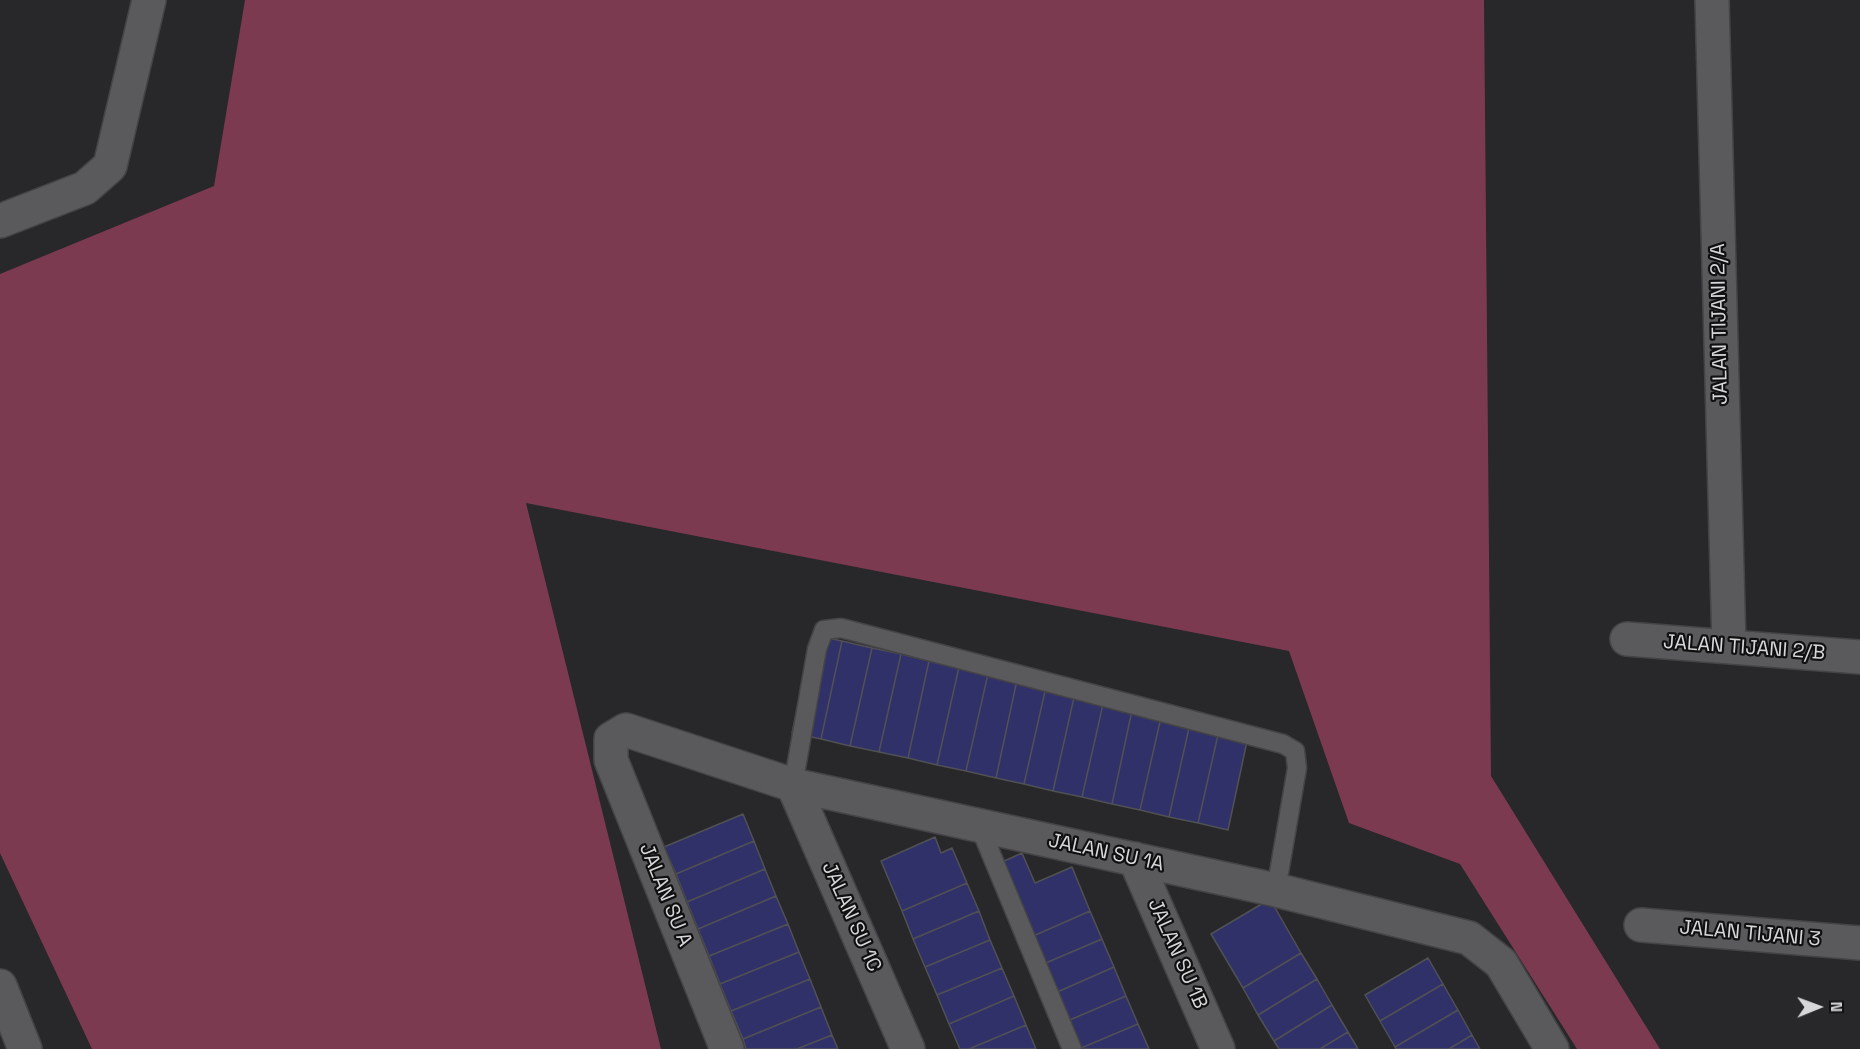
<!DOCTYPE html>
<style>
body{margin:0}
#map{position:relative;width:1860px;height:1049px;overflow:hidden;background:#28272a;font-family:"Space Grotesk",sans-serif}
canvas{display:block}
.north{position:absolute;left:1788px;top:977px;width:60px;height:60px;-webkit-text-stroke:4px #111011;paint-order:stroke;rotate:89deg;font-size:16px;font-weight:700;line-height:24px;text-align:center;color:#d7d6d8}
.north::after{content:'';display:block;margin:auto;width:21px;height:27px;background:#d7d6d8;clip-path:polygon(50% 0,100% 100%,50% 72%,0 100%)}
</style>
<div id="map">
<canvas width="1860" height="1049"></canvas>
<div class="north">N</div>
</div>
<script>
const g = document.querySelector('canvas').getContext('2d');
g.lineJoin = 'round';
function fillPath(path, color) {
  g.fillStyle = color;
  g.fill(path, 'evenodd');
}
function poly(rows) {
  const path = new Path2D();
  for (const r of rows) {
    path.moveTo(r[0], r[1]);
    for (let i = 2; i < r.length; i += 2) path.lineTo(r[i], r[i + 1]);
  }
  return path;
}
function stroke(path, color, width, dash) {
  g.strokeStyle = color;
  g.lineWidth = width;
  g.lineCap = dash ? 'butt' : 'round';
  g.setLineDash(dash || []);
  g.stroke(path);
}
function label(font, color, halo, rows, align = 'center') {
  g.font = font + ' "Space Grotesk",sans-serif';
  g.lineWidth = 4.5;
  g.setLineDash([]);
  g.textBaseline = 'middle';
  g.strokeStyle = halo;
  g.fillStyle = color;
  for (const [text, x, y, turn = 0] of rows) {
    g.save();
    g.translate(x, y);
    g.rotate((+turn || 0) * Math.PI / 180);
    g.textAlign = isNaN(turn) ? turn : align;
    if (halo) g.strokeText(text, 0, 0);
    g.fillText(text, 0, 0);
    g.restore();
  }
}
fillPath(poly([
 [245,0,1484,0,1491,776,1660,1049,1577,1049,1460,864,1349,823,1289,651,526,503,661,1049,92,1049,0,853,0,274,214,186]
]), '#7c3a50');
const building = poly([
 [813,635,842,641,821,739,792,733,813,635],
 [842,641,872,648,850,746,821,739,842,641],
 [872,648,901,654,879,752,850,746,872,648],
 [901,654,929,661,908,758,879,752,901,654],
 [929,661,959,667,937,765,908,758,929,661],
 [959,667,988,674,966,771,937,765,959,667],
 [988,674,1017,680,996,778,966,771,988,674],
 [1017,680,1046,687,1024,784,996,778,1017,680],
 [1046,687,1075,693,1053,791,1024,784,1046,687],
 [1075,693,1104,700,1082,797,1053,791,1075,693],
 [1104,700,1133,706,1112,804,1082,797,1104,700],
 [1133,706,1162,713,1140,810,1112,804,1133,706],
 [1162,713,1191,719,1169,817,1140,810,1162,713],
 [1191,719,1220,726,1198,823,1169,817,1191,719],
 [1220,726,1249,732,1228,830,1198,823,1220,726],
 [743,814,754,841,676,874,664,847,743,814],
 [935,837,941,853,952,848,967,883,902,911,881,861,935,837],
 [754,841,765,869,687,902,676,874,754,841],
 [1022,853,1035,883,1072,867,1090,911,1022,941,991,867,1022,853],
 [765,869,776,896,698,929,687,902,765,869],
 [967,883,979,911,913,939,902,911,967,883],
 [776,896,788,924,709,956,698,929,776,896],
 [1270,899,1301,953,1243,988,1211,934,1270,899],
 [979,911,990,940,925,967,913,939,979,911],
 [1090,911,1102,939,1034,968,1022,941,1090,911],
 [788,924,799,952,720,984,709,956,788,924],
 [1102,939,1114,967,1046,997,1034,968,1102,939],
 [990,940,1002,968,937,995,925,967,990,940],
 [799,952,810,979,731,1011,720,984,799,952],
 [1301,953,1317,979,1258,1015,1243,988,1301,953],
 [1428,958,1443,984,1380,1021,1365,995,1428,958],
 [1114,967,1126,996,1058,1025,1046,997,1114,967],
 [1002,968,1014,996,949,1024,937,995,1002,968],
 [810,979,821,1007,743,1039,731,1011,810,979],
 [1317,979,1332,1005,1274,1041,1258,1015,1317,979],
 [1443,984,1458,1010,1395,1047,1380,1021,1443,984],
 [1014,996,1026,1025,969,1049,960,1049,949,1024,1014,996],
 [1126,996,1138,1024,1079,1049,1058,1025,1126,996],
 [1332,1005,1348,1032,1320,1049,1279,1049,1274,1041,1332,1005],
 [821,1007,832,1035,797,1049,746,1049,743,1039,821,1007],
 [1458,1010,1472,1035,1449,1049,1396,1049,1395,1047,1458,1010],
 [1138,1024,1149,1049,1079,1049,1138,1024],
 [1026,1025,1036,1049,969,1049,1026,1025],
 [1348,1032,1358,1049,1320,1049,1348,1032],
 [832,1035,838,1049,797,1049,832,1035],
 [1472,1035,1480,1049,1449,1049,1472,1035]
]);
fillPath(building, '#313169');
stroke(building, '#505154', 1.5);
const service = poly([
 [793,785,817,649,824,630,841,628,1283,744,1295,751,1297,768,1276,890],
 [979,825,1072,1049]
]);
const minor = poly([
 [1712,0,1729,647],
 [0,221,85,188,110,166,149,0],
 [1627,639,1860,657],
 [793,785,908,1049],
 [1135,859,1218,1049],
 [1641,925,1860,943],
 [727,1049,611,760,611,739,626,730,793,785,1276,890,1469,938,1501,963,1552,1049]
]);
const tertiary = poly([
 [0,986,25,1049]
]);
stroke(service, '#444345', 21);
stroke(minor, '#444345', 36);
stroke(tertiary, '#444345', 36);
stroke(service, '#5a595c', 18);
stroke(minor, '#5a595c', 33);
stroke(tertiary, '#5a595c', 33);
label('20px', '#d7d6d8', '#111011', [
 ["JALAN TIJANI 2/A",1720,324,-91],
 ["JALAN TIJANI 2/B",1744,648,4],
 ["JALAN SU 1A",1106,853,12],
 ["JALAN SU A",665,895,68],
 ["JALAN SU 1C",851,917,66],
 ["JALAN TIJANI 3",1750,934,5],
 ["JALAN SU 1B",1177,954,66]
]);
</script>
